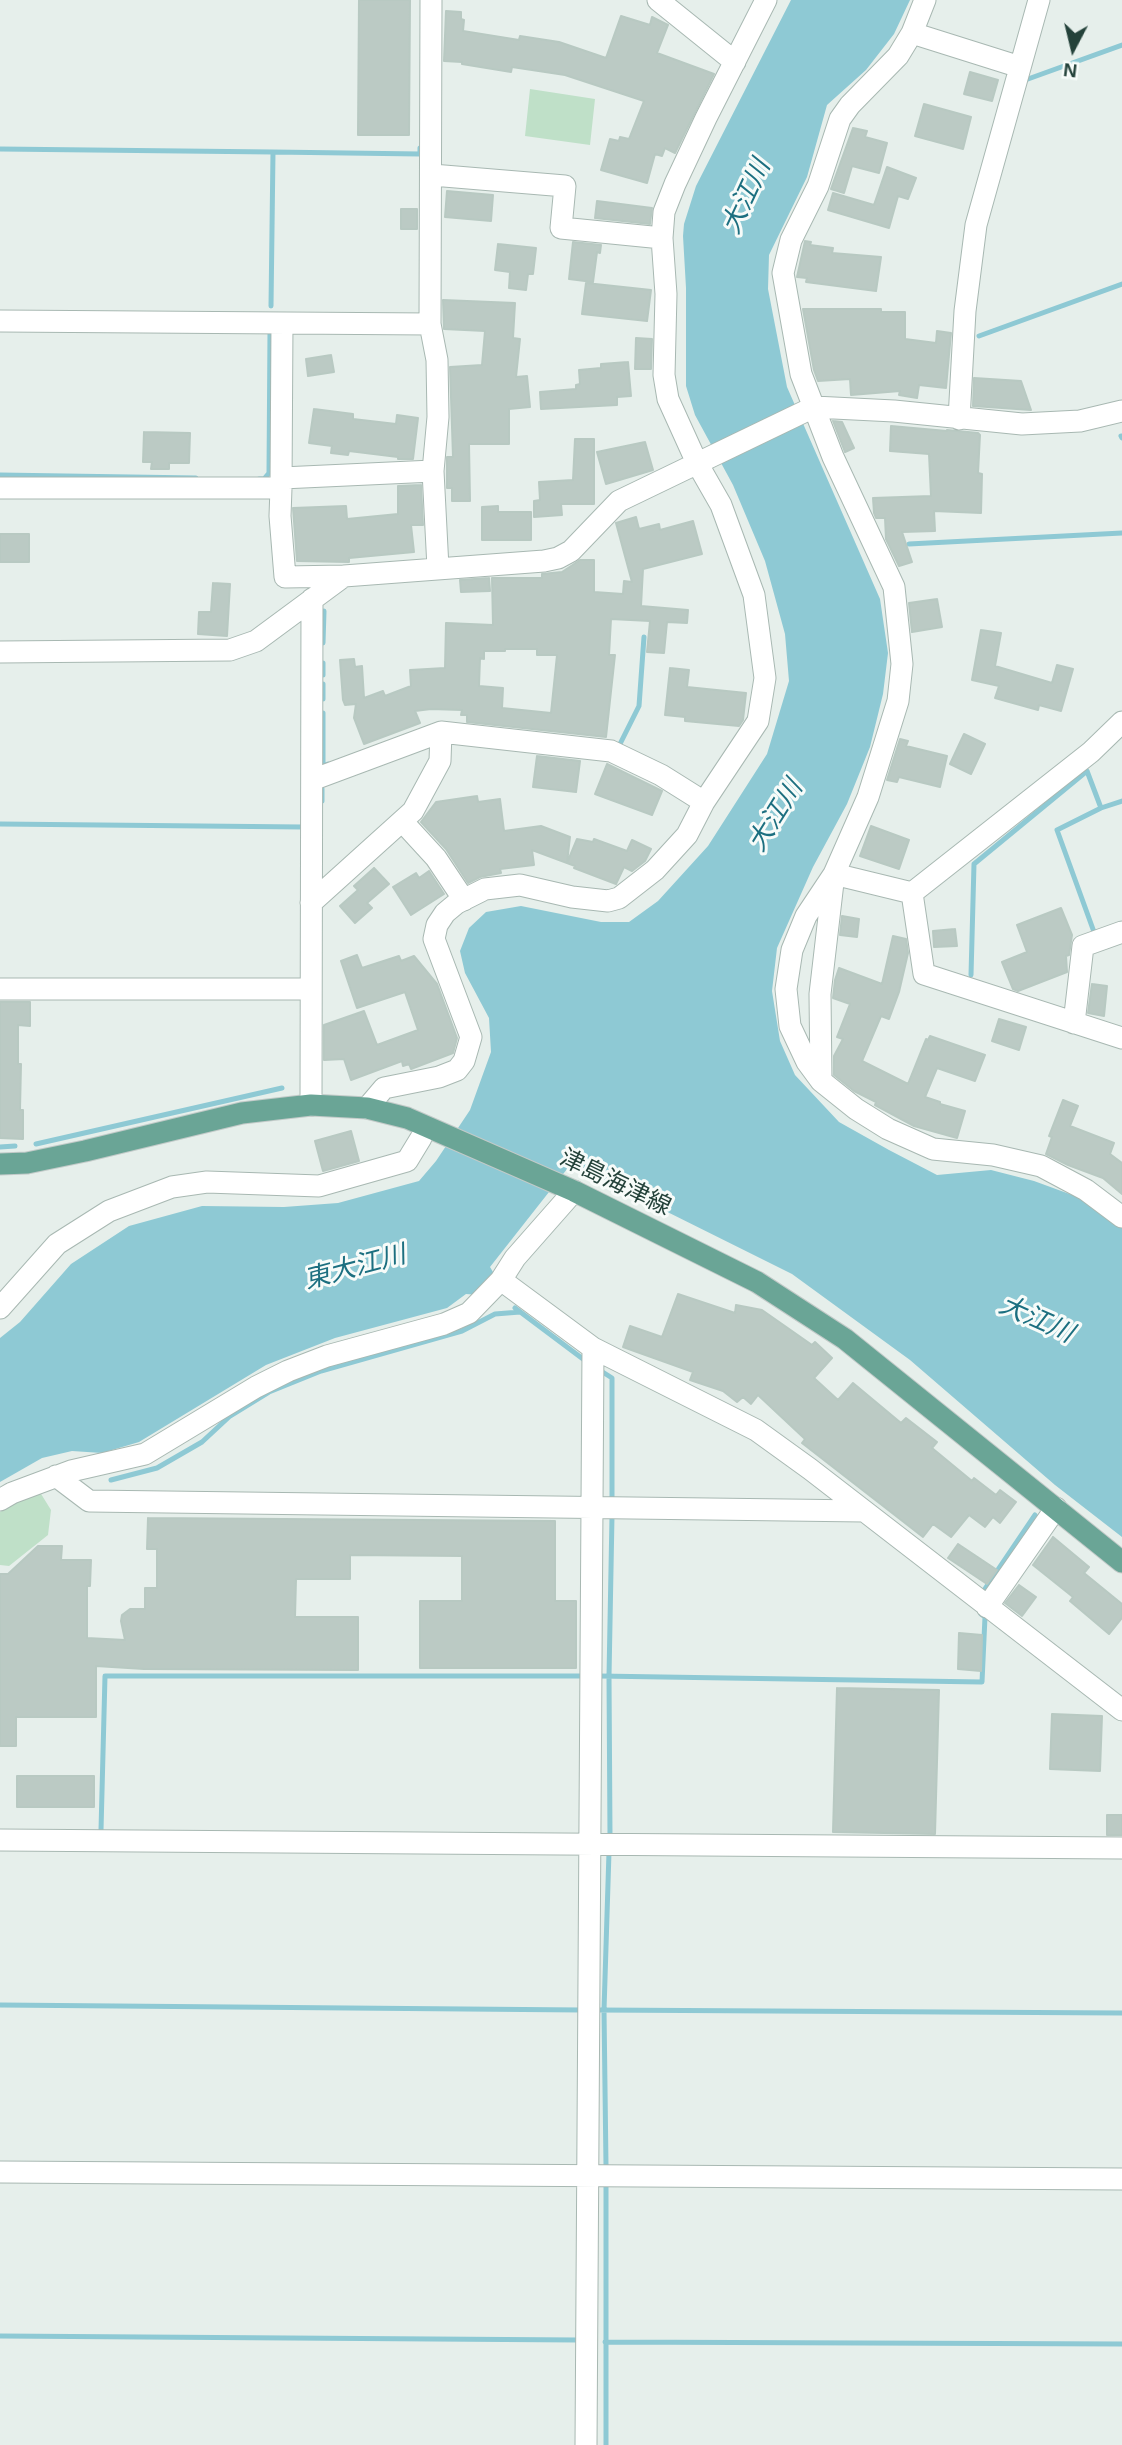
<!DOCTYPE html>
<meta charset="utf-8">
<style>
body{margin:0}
#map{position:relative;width:1122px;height:2445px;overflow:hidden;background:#e6efeb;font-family:Arial,sans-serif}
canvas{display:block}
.north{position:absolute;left:1038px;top:14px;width:70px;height:70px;-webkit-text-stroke:5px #f7fbf9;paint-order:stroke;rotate:187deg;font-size:19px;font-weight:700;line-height:28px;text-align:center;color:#24423a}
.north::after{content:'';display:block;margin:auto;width:24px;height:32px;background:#24423a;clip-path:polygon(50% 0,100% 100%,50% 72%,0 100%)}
</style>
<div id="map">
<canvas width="1122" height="2445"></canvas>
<div class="north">N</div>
</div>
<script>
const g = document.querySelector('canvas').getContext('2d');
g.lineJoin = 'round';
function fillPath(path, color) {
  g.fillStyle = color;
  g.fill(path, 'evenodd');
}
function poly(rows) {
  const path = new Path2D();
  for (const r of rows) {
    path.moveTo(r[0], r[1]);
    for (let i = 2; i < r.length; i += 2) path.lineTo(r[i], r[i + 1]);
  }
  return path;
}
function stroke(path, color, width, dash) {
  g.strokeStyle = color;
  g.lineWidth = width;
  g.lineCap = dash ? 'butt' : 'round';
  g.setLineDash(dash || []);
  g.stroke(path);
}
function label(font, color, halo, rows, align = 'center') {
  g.font = font + ' Arial,"Noto Sans JP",sans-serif';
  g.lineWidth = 6;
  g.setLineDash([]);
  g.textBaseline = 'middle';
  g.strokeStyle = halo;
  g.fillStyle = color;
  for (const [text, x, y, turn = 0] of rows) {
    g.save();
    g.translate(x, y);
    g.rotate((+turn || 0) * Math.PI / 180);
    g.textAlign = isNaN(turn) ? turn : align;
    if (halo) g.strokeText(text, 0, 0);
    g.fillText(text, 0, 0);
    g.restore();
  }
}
fillPath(poly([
 [530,89,595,99,590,145,525,136],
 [38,1489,51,1510,48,1535,9,1566,0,1565,0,1512]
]), '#bfe0c8');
fillPath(poly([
 [791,0,910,0,894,34,866,70,827,105,807,177,769,255,768,289,787,387,880,599,888,653,883,694,870,747,847,804,813,867,777,948,772,991,780,1041,795,1075,839,1122,889,1150,937,1175,991,1170,1034,1181,1075,1196,1122,1225,1122,1537,1055,1485,910,1360,792,1274,571,1164,490,1267,496,1277,479,1295,466,1294,447,1308,335,1338,266,1365,139,1442,102,1453,72,1451,42,1458,0,1482,0,1338,20,1322,71,1264,129,1226,202,1206,284,1207,338,1203,419,1181,436,1161,470,1110,491,1052,489,1018,465,973,460,951,469,928,486,912,521,906,601,922,629,922,658,901,708,846,767,754,789,681,785,634,765,561,733,485,695,415,686,386,686,288,683,236,684,224,696,186]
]), '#8ec9d4');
stroke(poly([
 [1028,79,1122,45],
 [0,149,273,152],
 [271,306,273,152,420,154,420,148],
 [979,336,1122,284],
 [1121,436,1122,438],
 [0,475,196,478],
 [259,479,264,479,269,473,270,331],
 [909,544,1122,533],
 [323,643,324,611],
 [323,663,323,675],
 [323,699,323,684],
 [323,713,323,766,328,764],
 [617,745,619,746,639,706,644,637],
 [322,801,322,789],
 [0,824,302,827],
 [1094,932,1057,830,1101,808,1122,801],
 [971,975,974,864,1087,771,1101,808],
 [36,1144,282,1088],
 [0,1147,15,1146],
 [515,1308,583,1359],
 [601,1371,612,1378,612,1499],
 [111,1480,157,1468,202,1442,230,1416,269,1392,321,1371,462,1331,495,1314,520,1312],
 [985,1589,1035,1515],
 [599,1676,982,1682,985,1617,981,1614],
 [101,1830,105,1676,582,1676],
 [610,1836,609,1676,612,1516],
 [0,2005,581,2010],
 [597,2010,1122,2013],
 [606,2166,604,2010,609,1852],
 [0,2336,577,2340],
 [605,2342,1122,2344],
 [606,2445,606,2184]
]), '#8ec9d4', 5);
const building = poly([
 [359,0,410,0,409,135,358,135,359,0],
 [446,11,461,12,461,19,464,20,463,31,519,40,520,36,559,42,606,58,621,16,650,25,652,17,668,25,657,53,714,74,675,153,665,148,662,156,655,154,647,183,601,170,610,139,619,141,620,137,629,139,644,101,565,75,512,67,511,72,462,64,462,62,444,61,446,11],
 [970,72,998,80,992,101,964,94,970,72],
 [924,104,971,117,963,149,915,136,924,104],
 [853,128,867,131,865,137,887,143,879,173,852,166,844,193,831,189,853,128],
 [887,167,916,178,908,199,898,196,889,228,828,210,833,193,874,205,887,167],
 [447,191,493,195,491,221,445,217,447,191],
 [597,201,652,208,650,224,595,218,597,201],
 [401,209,417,209,417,229,401,229,401,209],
 [805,241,811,242,810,245,833,248,832,253,881,257,876,291,806,282,807,278,797,277,805,241],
 [573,242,601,245,600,253,597,252,593,282,569,279,573,242],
 [498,244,536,248,533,274,528,274,526,290,509,288,510,272,495,270,498,244],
 [586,283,651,290,647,321,582,314,586,283],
 [443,300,515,303,513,338,520,339,516,377,527,376,530,407,509,409,509,444,469,444,470,501,452,501,452,488,447,488,447,457,453,457,450,367,482,365,485,331,444,329,443,300],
 [803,309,881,309,881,312,905,312,905,339,936,343,937,331,951,333,946,388,919,385,917,398,899,395,900,391,851,395,850,379,818,381,814,370,803,309],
 [636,338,652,339,651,369,635,369,636,338],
 [331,355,334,372,308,376,306,359,331,355],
 [628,362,631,396,617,397,617,405,541,409,540,392,576,389,576,385,580,384,579,370,601,368,601,364,628,362],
 [974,378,1021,381,1031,410,973,406,974,378],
 [314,409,353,414,353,419,396,424,397,415,418,418,413,459,398,459,398,457,349,451,348,455,331,453,332,446,309,443,314,409],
 [833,421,842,422,854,448,845,452,833,421],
 [891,426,947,431,947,430,978,433,980,435,978,473,982,474,981,513,934,511,935,531,902,532,912,562,899,566,886,539,885,518,876,518,874,513,873,498,931,496,929,454,890,451,891,426],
 [144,432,190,433,189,463,169,463,169,469,151,469,152,462,143,462,144,432],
 [575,439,594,439,594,504,561,504,562,515,534,517,534,501,540,500,539,482,573,480,575,439],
 [645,442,653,470,606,484,597,452,645,442],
 [421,485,423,525,411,525,414,552,349,558,349,562,297,561,293,508,346,506,347,519,398,514,398,486,421,485],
 [498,506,498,512,531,512,531,540,482,540,482,507,498,506],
 [636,517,639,529,659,524,660,530,693,521,702,554,643,569,641,606,688,610,687,623,667,622,664,653,647,652,650,621,611,619,609,655,615,655,606,737,467,722,467,715,461,715,462,710,431,709,415,711,420,723,364,744,354,718,356,704,345,705,343,700,340,660,354,659,355,667,362,666,364,698,383,691,385,696,411,686,410,670,445,668,446,623,493,625,492,578,542,578,542,574,562,572,580,560,594,560,594,592,623,594,624,581,632,582,616,523,636,517],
 [505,649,537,649,537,655,557,655,551,713,502,708,503,688,479,686,480,658,484,659,484,651,505,651,505,649],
 [0,534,29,534,29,562,0,562,0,534],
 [489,578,490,591,461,592,460,580,489,578],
 [213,583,230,584,227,636,198,634,199,612,211,612,213,583],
 [937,599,942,627,912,632,909,603,937,599],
 [981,630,1001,633,995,666,1052,683,1057,665,1073,669,1061,711,1039,705,1038,710,995,698,999,686,972,680,981,630],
 [670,668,689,670,687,687,746,693,743,720,739,726,685,721,685,717,665,715,670,668],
 [964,734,985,744,971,774,950,764,964,734],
 [900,739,908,741,906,746,947,756,940,787,899,777,897,782,887,780,900,739],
 [537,756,580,761,576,792,533,787,537,756],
 [607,764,662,791,652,815,595,794,607,764],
 [477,796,478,802,500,799,504,831,541,826,570,837,567,863,532,850,534,865,500,869,501,873,480,877,468,883,446,849,421,822,436,802,477,796],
 [871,826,909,840,899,869,860,856,871,826],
 [577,839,593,842,594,839,627,851,632,840,651,849,645,861,632,871,624,867,616,884,574,868,575,866,567,863,577,839],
 [374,868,389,884,367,903,372,908,355,923,340,906,358,890,354,886,374,868],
 [429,871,444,894,411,915,393,887,416,873,419,878,429,871],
 [1061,908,1072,935,1069,955,1066,956,1067,972,1018,991,1013,989,1002,962,1027,952,1017,925,1061,908],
 [842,916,859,919,857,937,840,935,842,916],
 [955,929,957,946,934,947,933,931,955,929],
 [893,936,906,939,908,953,899,992,889,1019,881,1016,862,1061,908,1084,926,1039,928,1040,930,1036,985,1055,975,1081,937,1068,925,1097,940,1102,940,1104,965,1111,957,1138,914,1126,875,1105,876,1102,854,1091,834,1075,834,1056,843,1039,837,1037,850,1004,833,998,835,980,839,968,882,984,893,936],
 [357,955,362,968,399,956,401,961,414,956,437,984,457,1038,453,1053,411,1069,409,1064,403,1066,402,1061,351,1080,344,1059,324,1060,324,1025,364,1011,377,1045,418,1030,405,992,357,1008,341,961,357,955],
 [1092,984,1107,986,1104,1016,1088,1013,1092,984],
 [0,1002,30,1002,30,1026,18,1025,18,1064,21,1064,20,1110,23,1110,23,1139,0,1138,0,1002],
 [999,1019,1026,1027,1019,1050,992,1041,999,1019],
 [1063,1100,1078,1106,1070,1126,1114,1143,1110,1154,1122,1163,1122,1194,1103,1178,1068,1165,1046,1154,1052,1137,1049,1136,1063,1100],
 [351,1131,359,1161,323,1171,315,1141,351,1131],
 [678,1294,735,1313,736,1305,762,1310,812,1345,815,1342,832,1358,814,1378,838,1400,853,1383,901,1423,906,1418,937,1442,932,1448,972,1481,974,1478,996,1495,1000,1490,1016,1502,1000,1523,993,1517,985,1527,969,1515,951,1537,933,1524,923,1537,802,1443,805,1439,758,1395,751,1404,743,1397,737,1402,723,1391,690,1380,693,1372,623,1347,630,1326,662,1337,678,1294],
 [148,1518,555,1521,555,1601,576,1601,576,1668,420,1668,420,1601,462,1601,462,1556,350,1555,350,1579,296,1579,295,1617,358,1617,358,1670,144,1669,96,1666,96,1717,16,1717,16,1746,0,1746,0,1574,8,1574,38,1546,62,1546,61,1560,91,1560,90,1586,87,1586,87,1638,125,1640,121,1621,122,1615,130,1609,145,1609,145,1588,157,1588,157,1549,147,1549,148,1518],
 [1053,1537,1089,1567,1084,1573,1122,1604,1122,1618,1109,1634,1070,1601,1073,1597,1033,1565,1053,1537],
 [958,1544,997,1570,987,1584,948,1558,958,1544],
 [1019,1585,1036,1597,1022,1616,1005,1603,1019,1585],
 [959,1633,982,1635,981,1671,958,1669,959,1633],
 [837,1688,939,1690,935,1834,833,1832,837,1688],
 [1052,1714,1102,1716,1100,1771,1050,1769,1052,1714],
 [17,1776,94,1776,94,1807,17,1807,17,1776],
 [1107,1815,1122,1815,1122,1835,1107,1835,1107,1815]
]);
fillPath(building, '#bbcac4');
stroke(building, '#b8c9c2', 2);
const minor = poly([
 [431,0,430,324,437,360,438,417,433,471,438,568],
 [658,0,735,62],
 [912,33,1020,67],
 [432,175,565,186,561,228,662,238],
 [0,321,430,324],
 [959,419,965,311,976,225,1039,0],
 [282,478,433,471],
 [0,488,281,488,280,516,285,577,344,576],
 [281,488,282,323],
 [0,652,230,650,256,641,344,576,544,561,558,558,571,551,619,501,814,407,894,411,1022,424,1080,421,1122,411],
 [312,780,441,732,611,751,661,775,704,802],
 [402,821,436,858,464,900],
 [912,893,834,874,820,994,821,1081,856,1109,888,1129,933,1149,993,1155,1041,1166,1086,1190,1122,1217],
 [912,893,924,974,1122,1038],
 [912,893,1091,752,1122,722],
 [311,903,413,811,440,761,441,732],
 [0,989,310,989],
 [1074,1023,1083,946,1122,932],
 [821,1081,807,1062,790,1026,786,989,792,950,806,916,834,874,868,797,898,701,902,664,894,587,833,457,801,374,783,273,791,240,818,186,840,119,850,105,898,56,912,33,925,0],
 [311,1105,312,599],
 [367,1108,384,1088,439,1077,457,1070,464,1061,471,1037,434,939,437,925,445,913,457,903,485,889,520,885,572,897,608,901,619,898,655,870,687,835,704,802,758,721,765,678,754,595,721,505,697,463,668,399,664,375,666,294,662,238,664,212,675,184,706,118,766,0],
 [501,1280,515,1258,574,1191],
 [0,1308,57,1244,109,1211,172,1187,207,1182,319,1186,407,1161,421,1138],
 [56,1476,89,1501,864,1511],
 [0,1500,12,1493,71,1471,145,1454,256,1387,288,1371,327,1356,444,1324,469,1313,501,1280,593,1348,756,1430,810,1469,1122,1710],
 [987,1607,1056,1508],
 [0,1840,1122,1848],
 [0,2172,1122,2179],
 [586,2445,593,1348]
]);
const major = poly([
 [0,1164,27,1163,85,1151,242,1113,311,1105,367,1108,407,1118,574,1191,757,1282,845,1339,1122,1562]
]);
stroke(minor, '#a8b8b2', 23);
stroke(major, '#c2cac8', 23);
stroke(minor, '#fff', 21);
stroke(major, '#6aa596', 21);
label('24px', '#24423a', '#f7fbf9', [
 ["津島海津線",615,1183,26]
]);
label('italic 26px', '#1c6f80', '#f7fbf9', [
 ["大江川",747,197,-65],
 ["大江川",776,816,-58],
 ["東大江川",355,1268,-15],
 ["大江川",1036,1320,24]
]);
</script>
